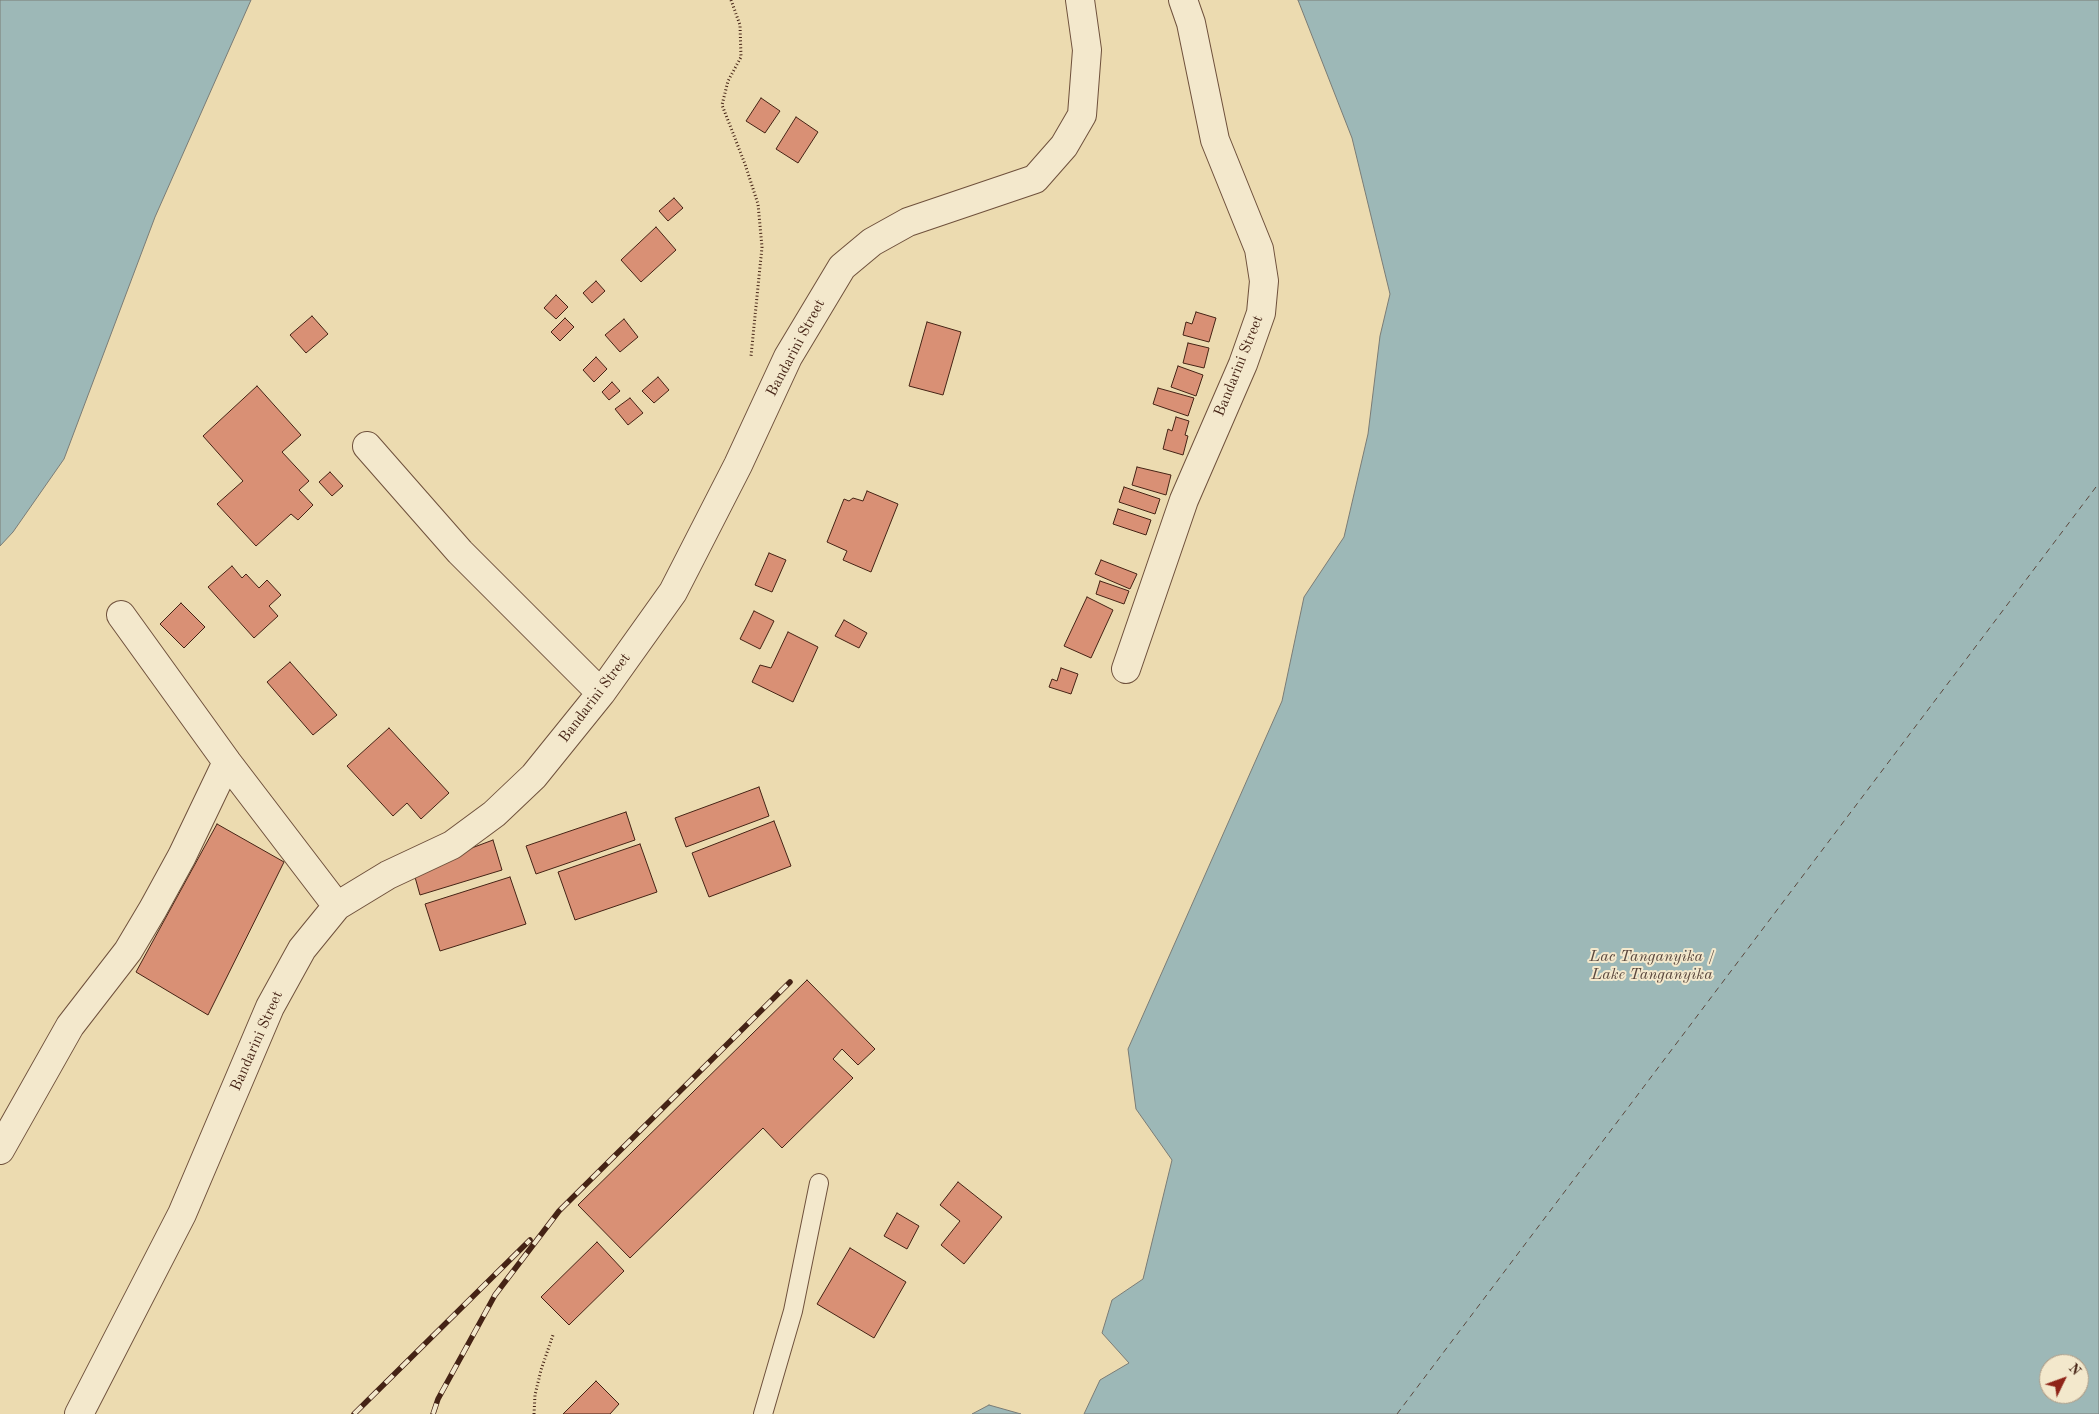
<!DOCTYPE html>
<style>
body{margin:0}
#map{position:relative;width:2099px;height:1414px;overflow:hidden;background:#ecdbb0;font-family:"Old Standard TT",serif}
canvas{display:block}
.north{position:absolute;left:2039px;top:1354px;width:50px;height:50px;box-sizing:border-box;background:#f3e8cc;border:1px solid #ad9983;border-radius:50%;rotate:48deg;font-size:14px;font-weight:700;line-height:20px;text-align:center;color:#452315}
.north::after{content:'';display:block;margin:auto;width:18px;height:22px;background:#8f2418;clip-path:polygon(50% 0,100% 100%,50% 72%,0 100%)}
</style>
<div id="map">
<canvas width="2099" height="1414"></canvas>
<div class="north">N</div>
</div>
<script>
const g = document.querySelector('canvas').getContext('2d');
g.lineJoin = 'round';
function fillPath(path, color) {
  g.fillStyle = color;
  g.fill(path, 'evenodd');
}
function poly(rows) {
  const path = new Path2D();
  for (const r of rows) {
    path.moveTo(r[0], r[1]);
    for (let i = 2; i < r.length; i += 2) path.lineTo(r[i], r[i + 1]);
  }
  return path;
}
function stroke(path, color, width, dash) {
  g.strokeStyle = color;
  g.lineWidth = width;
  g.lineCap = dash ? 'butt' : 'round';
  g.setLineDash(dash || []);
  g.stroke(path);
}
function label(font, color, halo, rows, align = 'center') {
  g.font = font + ' "Old Standard TT",serif';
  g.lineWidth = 4;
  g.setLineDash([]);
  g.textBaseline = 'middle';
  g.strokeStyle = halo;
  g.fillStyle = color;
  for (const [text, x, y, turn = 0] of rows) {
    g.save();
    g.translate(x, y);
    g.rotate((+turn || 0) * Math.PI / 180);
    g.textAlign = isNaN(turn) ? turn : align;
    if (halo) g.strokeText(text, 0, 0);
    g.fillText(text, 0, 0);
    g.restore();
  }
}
const water = poly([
 [0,0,251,0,155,217,64,459,13,532,0,546,0,0],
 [1298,0,2099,0,2099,1414,1084,1414,1100,1380,1129,1363,1102,1333,1112,1300,1143,1279,1172,1160,1136,1109,1128,1049,1282,701,1304,597,1344,537,1368,434,1380,336,1390,294,1352,138,1298,0],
 [2049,1364,2079,1364,2079,1394,2049,1394,2049,1364],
 [989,1405,1021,1414,972,1414,989,1405]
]);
fillPath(water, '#9db8b7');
stroke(water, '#7a7c76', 1);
stroke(poly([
 [1397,1414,2099,483]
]), '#5b483e', 1, [6, 5]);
const building = poly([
 [761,98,780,111,765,133,746,121,761,98],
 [796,117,818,132,798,163,776,149,796,117],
 [674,198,683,208,668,221,659,211,674,198],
 [656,227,676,250,641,282,621,260,656,227],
 [596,281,605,291,592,303,583,293,596,281],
 [556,295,568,307,556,319,544,308,556,295],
 [1196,312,1216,318,1209,342,1183,335,1186,322,1192,324,1196,312],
 [312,316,328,334,306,353,290,335,312,316],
 [565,318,574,327,560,341,551,332,565,318],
 [624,319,638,337,620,352,605,335,624,319],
 [927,322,961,332,943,395,909,386,927,322],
 [1188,343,1209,348,1204,368,1183,363,1188,343],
 [596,357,607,369,594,382,583,370,596,357],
 [1178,366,1203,375,1196,396,1171,387,1178,366],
 [658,377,669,390,654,403,642,391,658,377],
 [612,382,620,391,609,400,602,392,612,382],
 [257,386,301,435,282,452,309,481,299,490,313,505,298,520,291,514,256,546,217,504,243,481,203,436,257,386],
 [1158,388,1194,398,1188,416,1153,404,1158,388],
 [630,398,643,413,628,425,615,409,630,398],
 [1176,417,1189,421,1185,435,1188,436,1183,455,1163,449,1168,429,1172,431,1176,417],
 [1137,467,1171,475,1166,495,1132,485,1137,467],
 [330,472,343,486,332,496,319,482,330,472],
 [1124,487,1160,499,1155,514,1119,502,1124,487],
 [867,491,898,504,871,572,843,560,847,551,827,542,844,499,849,501,853,498,863,501,867,491],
 [1118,509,1151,520,1146,535,1113,524,1118,509],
 [769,553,786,560,772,592,755,585,769,553],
 [1101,560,1137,574,1130,589,1095,574,1101,560],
 [232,566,242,578,246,574,259,588,267,580,281,595,269,606,278,616,254,638,208,587,232,566],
 [1100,581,1129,591,1124,604,1096,594,1100,581],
 [1087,597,1113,610,1091,658,1064,646,1087,597],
 [181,603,205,627,184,648,160,624,181,603],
 [754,611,774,621,760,649,740,639,754,611],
 [844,620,867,633,859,648,835,636,844,620],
 [788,632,818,647,793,702,752,682,760,665,771,668,788,632],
 [290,662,337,715,313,735,267,682,290,662],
 [1061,668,1078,674,1071,694,1049,687,1052,679,1057,681,1061,668],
 [389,728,449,793,421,819,407,803,393,816,347,766,389,728],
 [759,787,769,816,686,847,675,818,759,787],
 [626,812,635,840,536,874,526,846,626,812],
 [774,821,791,866,709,897,692,853,774,821],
 [217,824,284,862,208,1015,136,972,217,824],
 [493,840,502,870,420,895,413,870,493,840],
 [640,844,657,892,575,920,558,872,640,844],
 [510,877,526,924,440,951,425,904,510,877],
 [807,980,875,1049,858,1065,842,1049,833,1059,853,1078,782,1148,763,1128,630,1258,578,1205,807,980],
 [958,1182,1002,1217,964,1264,941,1245,960,1221,940,1205,958,1182],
 [897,1213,919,1226,907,1249,884,1236,897,1213],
 [597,1242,624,1271,569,1325,541,1297,597,1242],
 [850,1248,906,1282,874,1338,817,1304,850,1248],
 [596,1381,619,1404,610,1414,563,1414,596,1381]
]);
fillPath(building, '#d99075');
stroke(building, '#452315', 1);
const service = poly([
 [763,1414,793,1311,819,1183]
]);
const minor = poly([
 [367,446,460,552,601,693],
 [121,615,227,762,337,906],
 [1126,669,1184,500,1243,364,1261,313,1264,281,1259,249,1215,140,1191,23,1183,0],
 [0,1150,70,1026,128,951,153,909,182,856,227,762],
 [79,1414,182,1214,270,1007,302,949,337,906,388,875,452,845,494,814,534,776,601,693,673,592,738,465,788,357,842,267,872,242,908,222,1035,179,1064,146,1082,115,1087,50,1080,0]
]);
stroke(service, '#6f513c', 20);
stroke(minor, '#6f513c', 30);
stroke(poly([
 [731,0,740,25,741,57,728,81,722,105,745,164,758,204,762,247,751,356],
 [534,1414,535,1395,541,1370,553,1335]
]), '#452315', 3, [1, 2.5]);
stroke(service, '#f3e8cc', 18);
stroke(minor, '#f3e8cc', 28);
const rail = poly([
 [354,1414,530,1240],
 [433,1414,438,1399,495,1295,559,1211,790,982]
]);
stroke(rail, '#452315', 5.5);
stroke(rail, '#f3e8cc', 4, [11]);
label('15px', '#452315', '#f3e8cc', [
 ["Bandarini Street",796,348,-62],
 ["Bandarini Street",1239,366,-68],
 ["Bandarini Street",595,698,-53],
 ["Bandarini Street",257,1041,-66]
]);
label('italic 16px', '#5b483e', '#f3e8cc', [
 ["Lac Tanganyika /",1652,957],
 ["Lake Tanganyika",1652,975]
]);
</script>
